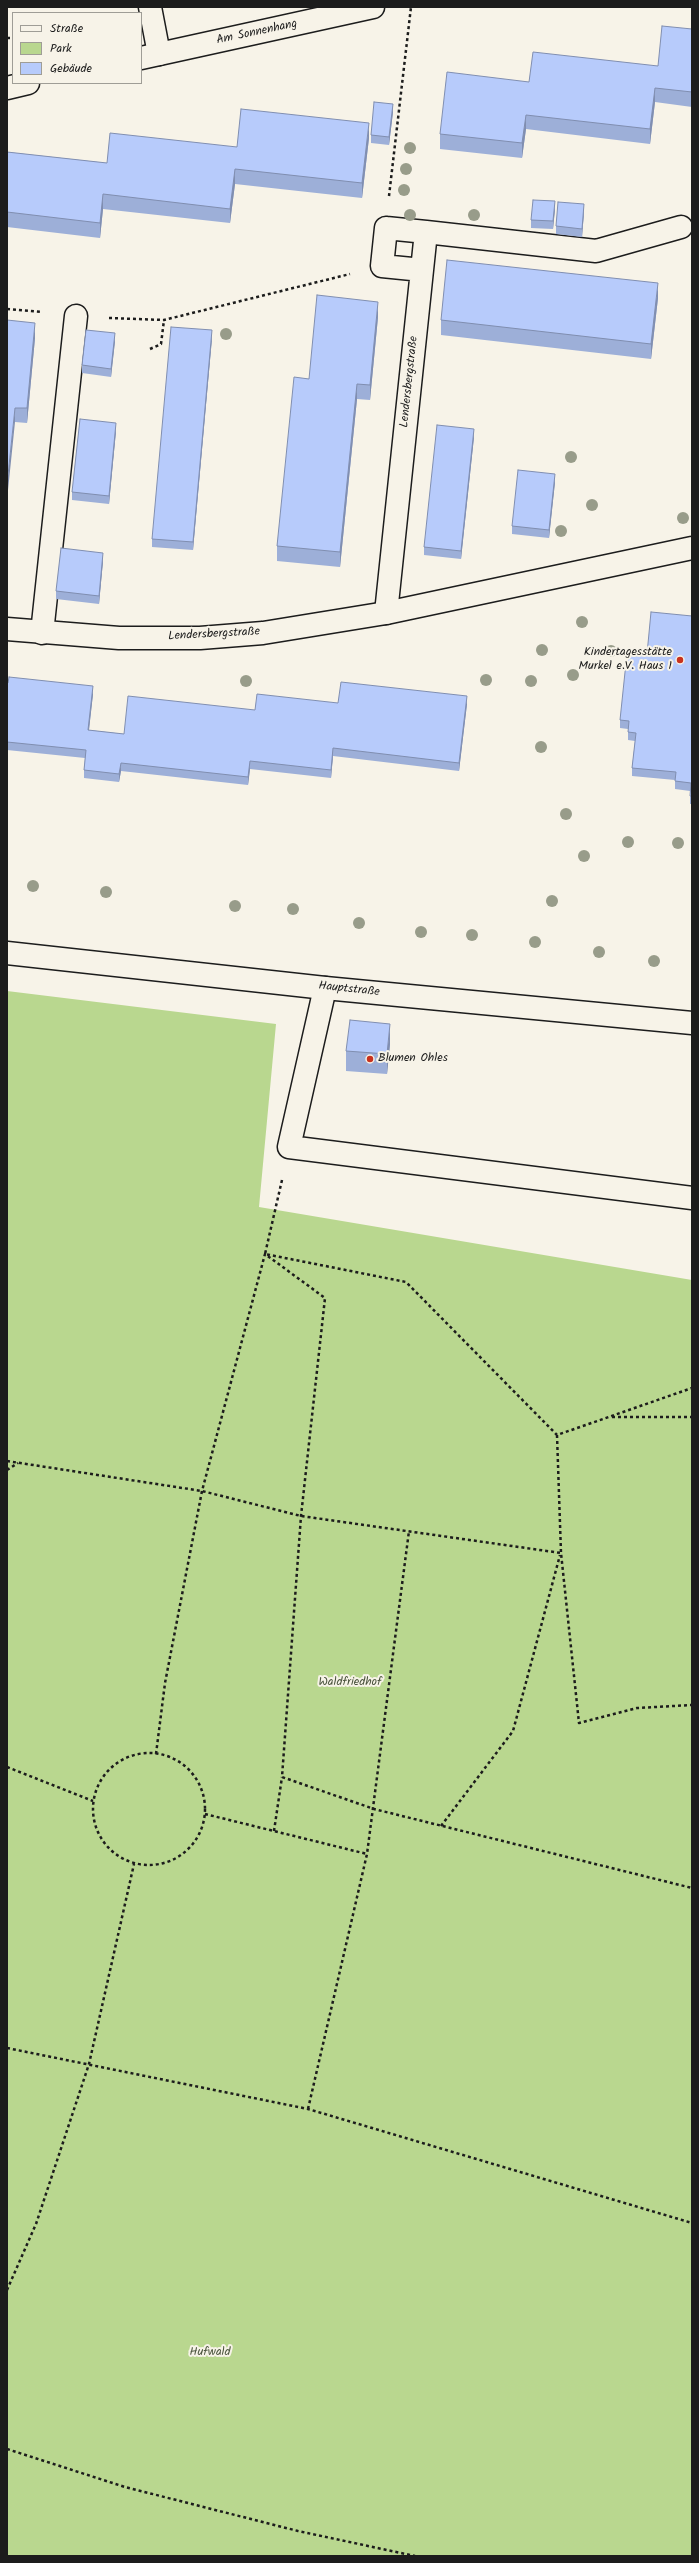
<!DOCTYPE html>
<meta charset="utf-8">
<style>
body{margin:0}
#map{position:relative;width:699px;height:2563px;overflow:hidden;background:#f7f3e8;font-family:Kalam,sans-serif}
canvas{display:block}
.frame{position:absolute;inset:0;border:8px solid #1c1c1c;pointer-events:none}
.legend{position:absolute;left:12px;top:12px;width:130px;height:72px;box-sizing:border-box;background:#f7f3e8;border:1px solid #9f9d96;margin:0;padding:5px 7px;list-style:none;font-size:12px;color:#1c1c1c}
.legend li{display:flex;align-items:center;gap:8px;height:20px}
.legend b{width:20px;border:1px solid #9f9d96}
</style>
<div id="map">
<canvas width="699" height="2563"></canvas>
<div class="frame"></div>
<ul class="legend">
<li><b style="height:5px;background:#f7f3e8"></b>Straße</li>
<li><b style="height:11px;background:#b9d78f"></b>Park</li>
<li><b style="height:11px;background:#b7cbfb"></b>Gebäude</li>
</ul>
</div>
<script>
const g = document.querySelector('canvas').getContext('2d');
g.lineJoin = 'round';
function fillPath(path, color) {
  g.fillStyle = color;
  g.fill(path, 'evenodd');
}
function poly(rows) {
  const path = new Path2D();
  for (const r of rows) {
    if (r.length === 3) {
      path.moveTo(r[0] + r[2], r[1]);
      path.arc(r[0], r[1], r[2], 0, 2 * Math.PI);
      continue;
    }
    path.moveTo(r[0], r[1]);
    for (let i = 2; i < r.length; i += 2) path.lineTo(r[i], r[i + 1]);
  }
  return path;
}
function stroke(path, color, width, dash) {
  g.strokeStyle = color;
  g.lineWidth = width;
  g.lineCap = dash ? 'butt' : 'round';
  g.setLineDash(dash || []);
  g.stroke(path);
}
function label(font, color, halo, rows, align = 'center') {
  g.font = font + ' Kalam,sans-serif';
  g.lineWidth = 4;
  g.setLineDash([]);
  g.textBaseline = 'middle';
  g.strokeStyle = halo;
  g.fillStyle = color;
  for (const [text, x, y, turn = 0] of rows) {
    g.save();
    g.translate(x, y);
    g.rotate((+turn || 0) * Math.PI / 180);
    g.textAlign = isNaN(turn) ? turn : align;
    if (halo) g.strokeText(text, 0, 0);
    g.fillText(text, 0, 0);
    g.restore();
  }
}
fillPath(poly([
 [7,991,276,1024,259,1207,692,1280,692,2556,7,2556]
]), '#b9d78f');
const service = poly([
 [150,7,159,54],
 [386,228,426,232,422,270,382,266,386,228],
 [426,232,596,251,681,227],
 [386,613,422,270],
 [42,633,76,316],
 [325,988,289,1147,692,1198]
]);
const minor = poly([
 [141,58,373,7],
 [7,88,28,83],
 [7,629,119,638,200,638,263,633,386,613,692,548]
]);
const tertiary = poly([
 [7,953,325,988,692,1023]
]);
stroke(service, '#1c1c1c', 25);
stroke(minor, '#1c1c1c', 25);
stroke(tertiary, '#1c1c1c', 25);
stroke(poly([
 [7,38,13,38],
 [389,196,411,7],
 [7,309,42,312],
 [109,318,164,320,350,274],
 [150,349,161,344,164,320],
 [282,1180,265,1254,406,1282,557,1435,692,1388],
 [612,1417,692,1417],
 [557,1435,561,1553,579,1723,637,1708,692,1705],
 [7,1461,202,1491,301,1516,561,1553],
 [7,1470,18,1463],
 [149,1809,56],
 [156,1754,165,1683,202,1491,265,1254,325,1298,301,1516,282,1777,374,1809,692,1888],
 [7,1767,93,1801],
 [205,1814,367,1854],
 [441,1826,513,1731,560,1555],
 [274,1831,282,1777],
 [7,2048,308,2109,692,2223],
 [308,2109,367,1854,409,1531],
 [7,2290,36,2224,89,2064,134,1864],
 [7,2449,125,2487,298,2531,415,2556]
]), '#1c1c1c', 2.5, [3, 3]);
stroke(service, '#f7f3e8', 22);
stroke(minor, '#f7f3e8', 22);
stroke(tertiary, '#f7f3e8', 22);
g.fillStyle = '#989c8a';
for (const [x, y] of [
 [410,148],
 [406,169],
 [404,190],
 [410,215],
 [474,215],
 [226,334],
 [571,457],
 [592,505],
 [683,518],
 [561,531],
 [582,622],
 [542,650],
 [611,651],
 [573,675],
 [486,680],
 [246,681],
 [531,681],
 [541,747],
 [566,814],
 [628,842],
 [678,843],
 [584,856],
 [33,886],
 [106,892],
 [552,901],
 [235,906],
 [293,909],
 [359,923],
 [421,932],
 [472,935],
 [535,942],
 [599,952],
 [654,961]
]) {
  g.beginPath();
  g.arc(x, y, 6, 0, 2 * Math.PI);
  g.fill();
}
fillPath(poly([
 [692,29,692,107,655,102,650,144,526,129,522,158,440,149,440,134,529,82,658,66],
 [393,112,389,145,371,143,371,135],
 [369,138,362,198,235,184,230,223,103,209,100,238,7,227,7,152,107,163,237,147],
 [555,209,553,229,531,228,531,220],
 [584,212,582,237,556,234,556,226],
 [658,298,651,359,441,335,441,320],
 [378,317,370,400,357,399,340,567,277,561,277,546,309,379],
 [7,320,35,338,27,423,15,422],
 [212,338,193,550,152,547,152,539],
 [115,341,111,377,82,373,82,365],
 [116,431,109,504,72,500,72,492],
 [474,437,461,559,424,555,424,547],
 [555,482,549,538,512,534,512,526],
 [103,561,99,604,56,599,56,591],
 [692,616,692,804,690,804,690,791,675,789,675,780,632,776,632,768,635,741,628,740,628,729,620,728,620,720,647,654],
 [7,683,93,694,89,730,124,734,255,710,338,703,467,704,459,771,333,756,331,778,250,769,248,785,121,771,119,782,84,778,84,770,85,758,7,750],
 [390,1044,387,1074,346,1071,346,1051]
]), '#9dafd8');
fillPath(poly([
 [655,88,655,102,650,144,650,129],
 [393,104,393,112,389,145,389,137],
 [526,115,526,129,522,158,522,143],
 [369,123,369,138,362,198,362,183],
 [235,169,235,184,230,223,230,209],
 [103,194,103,209,100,238,100,223],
 [555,201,555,209,553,229,553,221],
 [584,204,584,212,582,237,582,229],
 [658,283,658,298,651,359,651,344],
 [378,302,378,317,370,400,370,385],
 [35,323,35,338,27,423,27,408],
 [212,330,212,338,193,550,193,542],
 [115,333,115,341,111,377,111,369],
 [357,384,357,399,340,567,340,552],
 [15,408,15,422,7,500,7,485],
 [116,423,116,431,109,504,109,496],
 [474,429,474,437,461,559,461,551],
 [555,474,555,482,549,538,549,530],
 [103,553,103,561,99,604,99,596],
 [93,686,93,694,88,738,88,730],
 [467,696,467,704,459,771,459,763],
 [333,748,333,756,331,778,331,770],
 [250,761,250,769,248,785,248,777],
 [121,763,121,771,119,782,119,774],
 [390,1024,390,1044,387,1074,387,1054]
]), '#808eb0');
const building = poly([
 [662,26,692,29,692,92,655,88,650,129,526,115,522,143,440,134,447,72,529,82,533,52,658,66,662,26],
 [374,102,393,104,389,137,371,135,374,102],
 [241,109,369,123,362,183,235,169,230,209,103,194,100,223,7,212,7,152,107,163,110,133,237,147,241,109],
 [533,200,555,201,553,221,531,220,533,200],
 [558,202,584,204,582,229,556,226,558,202],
 [447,260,658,283,651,344,441,320,447,260],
 [317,295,378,302,370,385,357,384,340,552,277,546,294,377,309,379,317,295],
 [7,320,35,323,27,408,15,408,7,485,7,320],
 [171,327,212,330,193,542,152,539,171,327],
 [86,330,115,333,111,369,82,365,86,330],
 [80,419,116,423,109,496,72,492,80,419],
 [437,425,474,429,461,551,424,547,437,425],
 [518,470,555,474,549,530,512,526,518,470],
 [61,548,103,553,99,596,56,591,61,548],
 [651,612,692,616,692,796,690,796,691,783,675,781,676,772,632,768,636,733,628,732,629,721,620,720,627,653,647,654,651,612],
 [9,677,93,686,88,730,124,734,128,696,255,710,257,694,338,703,341,682,467,696,459,763,333,748,331,770,250,761,248,777,121,763,119,774,84,770,86,750,7,742,7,683,8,683,9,677],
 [350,1020,390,1024,387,1054,346,1051,350,1020]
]);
fillPath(building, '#b7cbfb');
stroke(building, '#808eb0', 1);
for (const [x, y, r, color] of [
 [680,660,4,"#c8321e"],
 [370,1059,4,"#c8321e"]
]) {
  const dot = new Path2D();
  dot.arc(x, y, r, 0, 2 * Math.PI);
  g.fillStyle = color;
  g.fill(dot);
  stroke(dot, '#f7f3e8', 1.5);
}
label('12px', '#1c1c1c', '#f7f3e8', [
 ["Am Sonnenhang",257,33,-12],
 ["Lendersbergstraße",410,382,-84],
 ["Lendersbergstraße",214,635,-3],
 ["Hauptstraße",349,990,6]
]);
label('12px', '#1c1c1c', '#f7f3e8', [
 ["Kindertagesstätte",672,653],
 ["Murkel e.V. Haus 1",672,667],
 ["Blumen Ohles",378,1059,"left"]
], 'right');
label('12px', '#4b543e', '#f7f3e8', [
 ["Waldfriedhof",350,1683],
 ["Hufwald",210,2353]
]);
</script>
